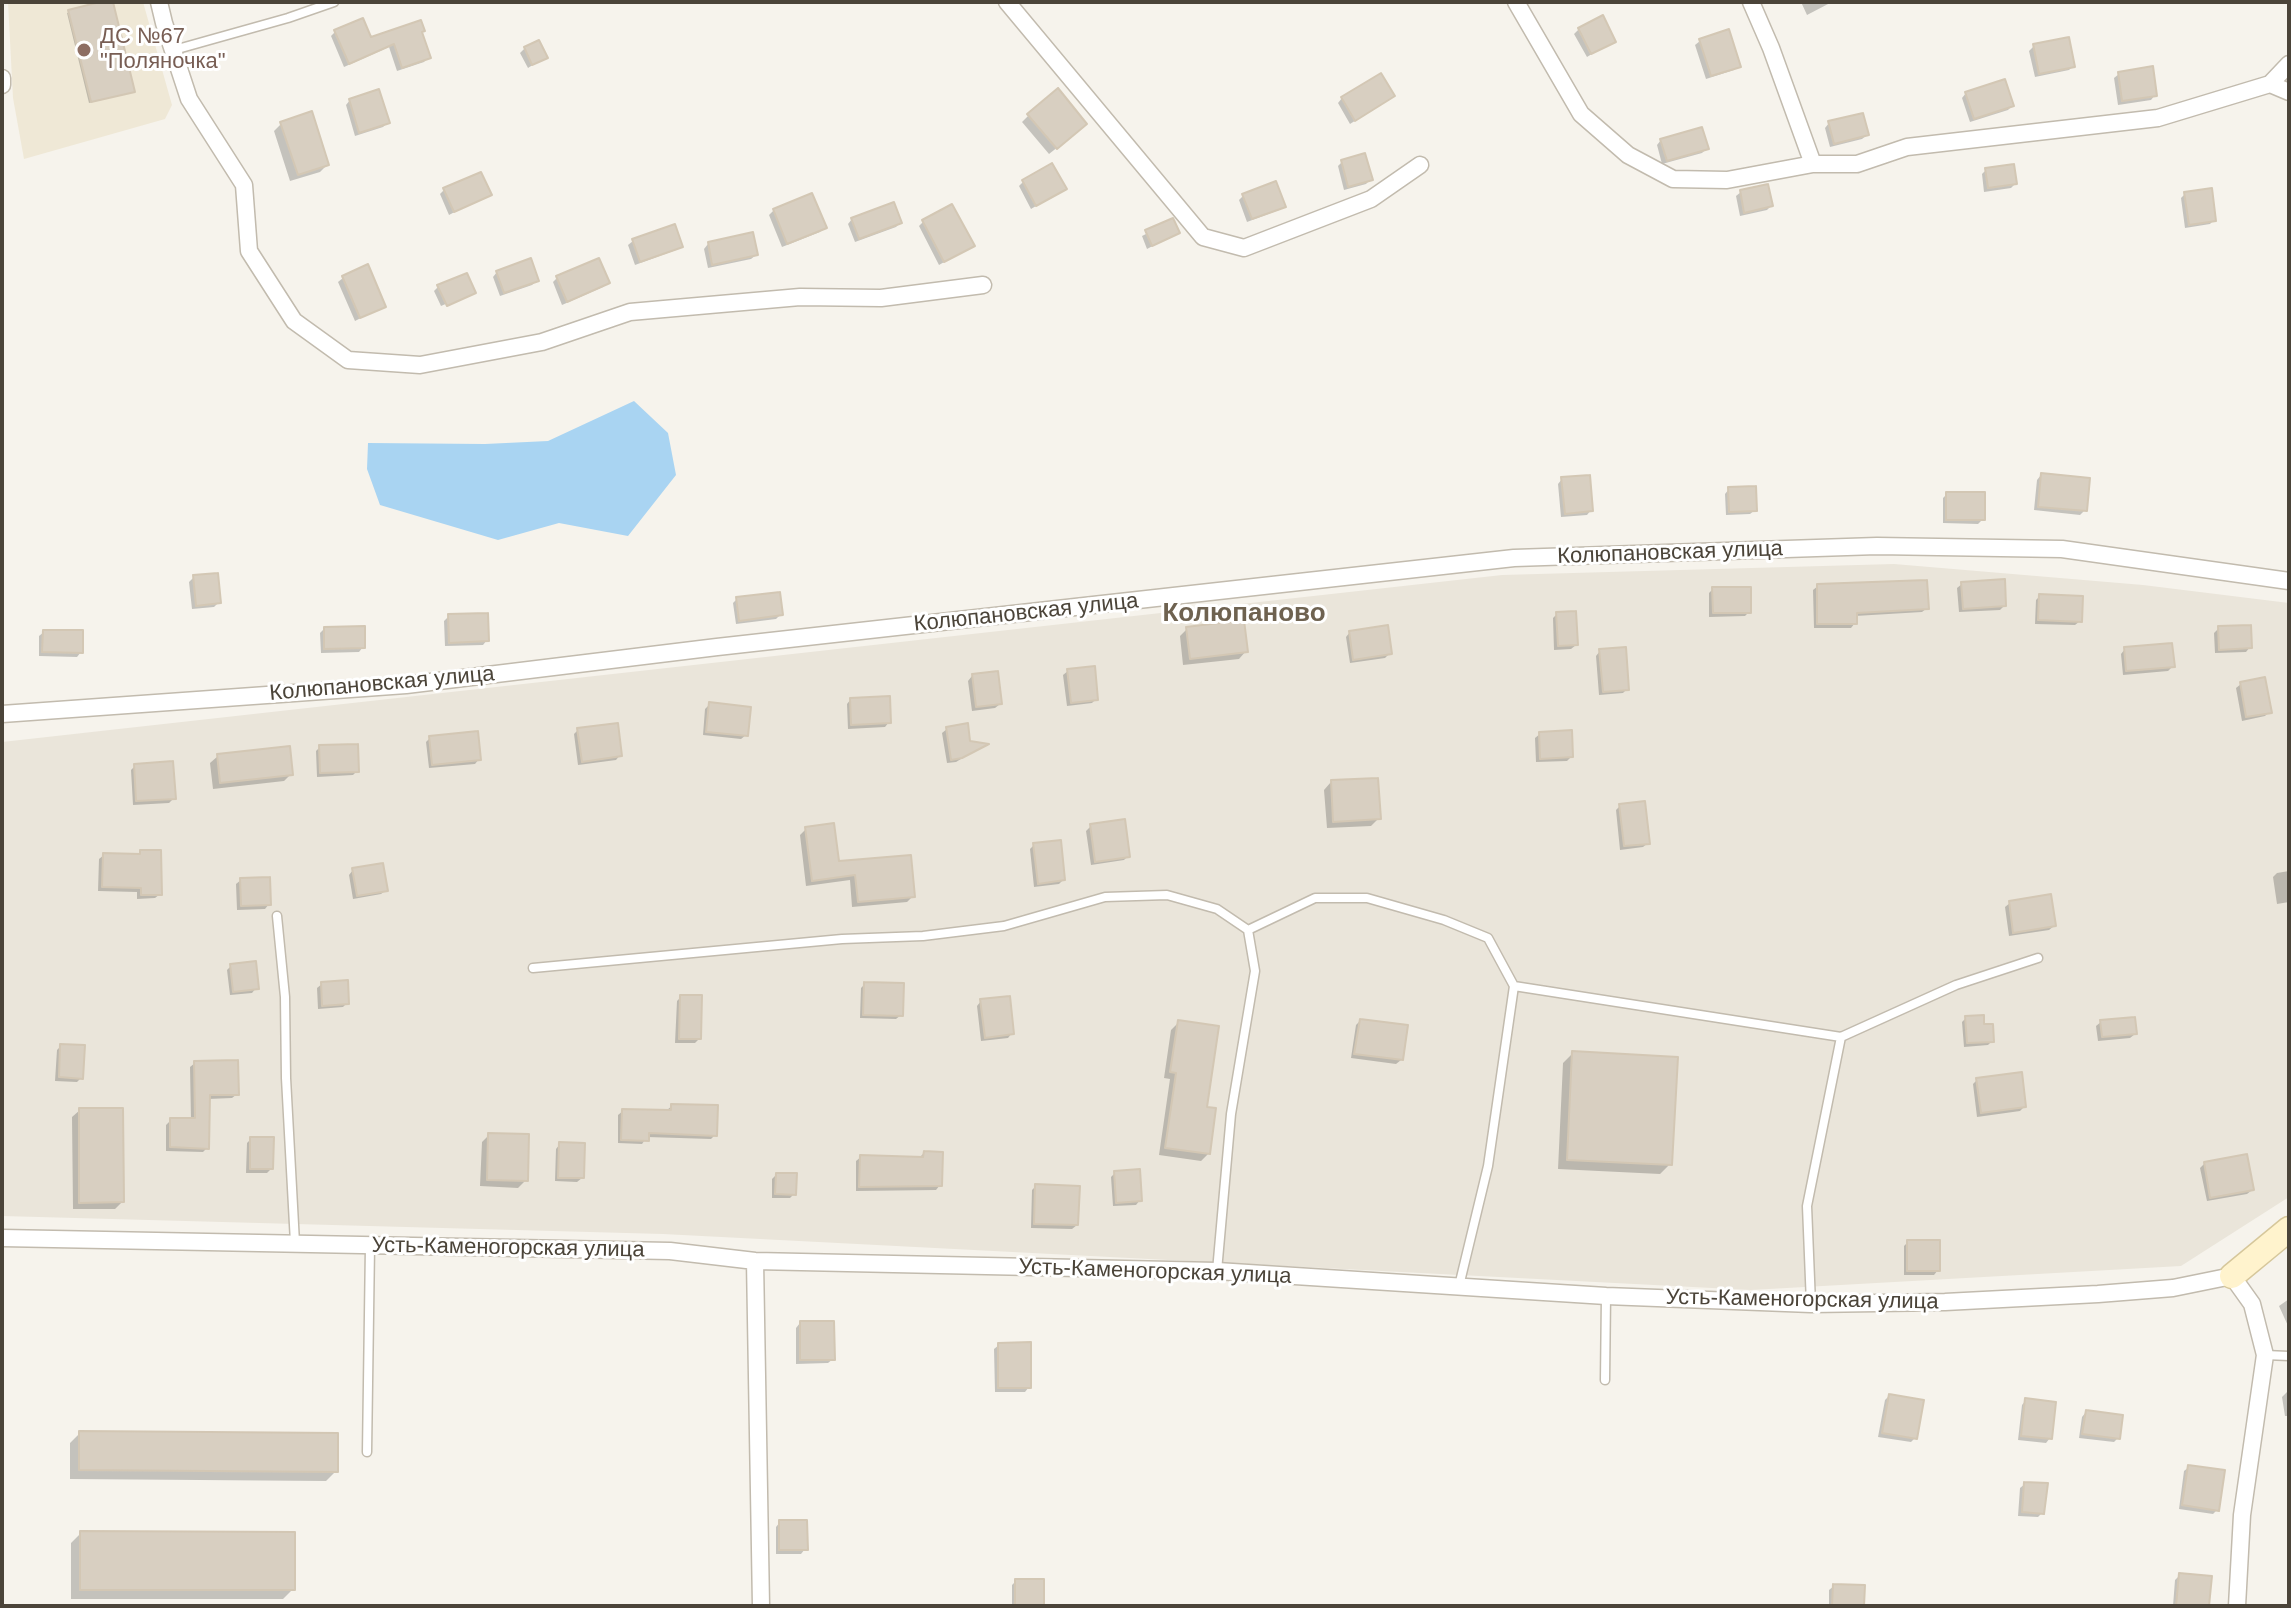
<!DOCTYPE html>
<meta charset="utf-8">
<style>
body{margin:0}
#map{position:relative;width:2291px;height:1608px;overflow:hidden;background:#f6f3ec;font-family:Helvetica,sans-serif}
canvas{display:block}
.frame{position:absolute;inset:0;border:4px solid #4b4439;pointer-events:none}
</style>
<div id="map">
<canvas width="2291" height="1608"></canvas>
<div class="frame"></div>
</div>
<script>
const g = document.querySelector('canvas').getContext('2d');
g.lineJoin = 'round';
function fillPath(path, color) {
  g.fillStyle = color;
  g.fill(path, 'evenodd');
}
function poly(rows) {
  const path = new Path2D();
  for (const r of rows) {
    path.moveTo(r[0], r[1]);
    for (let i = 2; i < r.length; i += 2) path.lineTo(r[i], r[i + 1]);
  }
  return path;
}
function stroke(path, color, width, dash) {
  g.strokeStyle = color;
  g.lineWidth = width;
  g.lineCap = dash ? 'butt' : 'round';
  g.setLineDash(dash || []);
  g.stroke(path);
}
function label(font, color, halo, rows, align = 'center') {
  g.font = font + ' Helvetica,sans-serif';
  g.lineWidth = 6;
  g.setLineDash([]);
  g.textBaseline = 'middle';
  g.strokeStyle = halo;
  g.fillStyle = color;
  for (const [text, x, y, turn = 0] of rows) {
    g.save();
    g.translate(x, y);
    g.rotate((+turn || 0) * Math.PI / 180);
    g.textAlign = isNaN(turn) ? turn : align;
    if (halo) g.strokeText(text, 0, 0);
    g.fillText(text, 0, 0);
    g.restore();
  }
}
fillPath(poly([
 [1894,564,2143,585,2289,603,2289,1197,2181,1266,1751,1290,663,1234,2,1216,2,742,1502,575]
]), '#eae5da');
fillPath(poly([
 [8,2,143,2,172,105,165,119,24,159,13,98]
]), '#efe8d6');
fillPath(poly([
 [634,401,668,433,676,475,628,536,559,523,498,540,380,505,367,469,368,443,485,444,548,441]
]), '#a9d4f2');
fillPath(poly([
 [111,2,131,92,89,103,67,13],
 [1801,2,1830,2,1830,3,1807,15],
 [1579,29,1613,41,1587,57,1574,34],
 [335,32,370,39,420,33,428,57,424,62,397,71,389,47,344,67,331,36],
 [1700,41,1738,66,1734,70,1706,79,1695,45],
 [2034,46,2073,66,2069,70,2035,77,2029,51],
 [525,48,545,57,528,68,520,53],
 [2119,74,2155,95,2151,100,2118,105,2114,78],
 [1966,93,2012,106,2008,110,1970,122,1962,98],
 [1393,96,1350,124,1338,103,1342,98],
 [350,100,387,123,383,127,355,136,346,105],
 [1029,115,1078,131,1049,154,1022,122],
 [1829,123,1867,135,1862,139,1830,147,1825,128],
 [281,124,327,165,320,172,290,181,274,131],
 [1661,140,1707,148,1702,153,1662,164,1657,145],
 [1342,162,1370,180,1366,184,1344,190,1338,166],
 [1986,170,2015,184,2011,188,1984,192,1982,174],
 [1023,182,1064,189,1031,209,1019,186],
 [444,190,489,194,449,215,440,194],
 [1741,192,1771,206,1767,210,1740,216,1736,196],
 [2185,194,2214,220,2210,224,2185,228,2181,198],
 [1243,196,1283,206,1279,210,1247,222,1239,200],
 [774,210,824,227,820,232,782,247,769,215],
 [852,219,900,223,896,227,855,242,848,224],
 [1172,221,1177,233,1147,249,1142,236],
 [923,222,972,246,939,265,919,226],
 [633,241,680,246,676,250,635,265,628,245],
 [708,244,756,255,751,259,708,268,704,249],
 [497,272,537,280,532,285,500,296,493,277],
 [343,278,384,306,355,321,338,282],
 [557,278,608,283,603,287,562,305,553,282],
 [438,287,471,293,441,306,434,291],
 [2041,475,2085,510,2080,515,2034,510,2037,480],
 [1562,479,1591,510,1587,515,1561,517,1558,484],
 [1729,489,1755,510,1750,514,1726,515,1725,494],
 [1947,494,1983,519,1978,524,1943,523,1943,498],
 [194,577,219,602,214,607,192,609,189,582],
 [1962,584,2004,606,2000,610,1959,612,1957,588],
 [1818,586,1927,608,1922,612,1855,616,1855,623,1851,628,1814,628,1813,590],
 [1713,589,1749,612,1745,616,1709,617,1709,593],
 [2040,596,2080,621,2075,625,2035,624,2036,600],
 [737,599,781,614,776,619,736,624,733,603],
 [1557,614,1576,645,1571,649,1554,650,1553,618],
 [449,616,487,640,483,645,445,646,444,621],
 [2219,628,2250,647,2246,652,2215,653,2214,633],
 [324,629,363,647,359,652,321,653,320,633],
 [1187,629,1246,651,1239,659,1183,665,1180,636],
 [44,632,81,652,77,657,39,656,39,636],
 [1350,632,1389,654,1385,658,1350,663,1346,637],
 [2125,649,2173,666,2168,671,2123,675,2121,654],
 [1600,651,1627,689,1623,693,1599,695,1596,656],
 [1068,671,1096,699,1092,703,1067,706,1063,675],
 [972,676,1000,704,995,708,972,711,968,681],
 [2241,684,2269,712,2265,716,2242,721,2236,688],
 [851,699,889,722,885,727,848,729,847,704],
 [710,704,746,735,741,739,703,735,705,709],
 [947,729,968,742,984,745,956,762,947,763,942,733],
 [578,730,620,755,616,760,578,765,574,734],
 [1540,734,1571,757,1567,761,1536,762,1535,738],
 [430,738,479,759,475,764,429,768,426,742],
 [320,747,357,771,353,775,317,777,316,751],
 [218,756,291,774,284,781,213,789,210,763],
 [135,766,174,798,169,803,133,805,131,770],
 [1331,782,1379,818,1371,826,1327,828,1324,790],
 [1620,806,1648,843,1643,847,1620,850,1616,810],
 [1091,826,1128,856,1124,860,1091,865,1086,831],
 [806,829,837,863,913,896,907,902,852,907,850,880,806,886,800,835],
 [1034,845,1063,880,1059,884,1034,887,1030,849],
 [141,852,160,894,155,898,137,899,137,892,98,891,99,859,104,855,138,856],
 [353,870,386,890,381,894,353,899,349,875],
 [2289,871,2289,902,2277,904,2273,877,2277,873],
 [241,880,269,904,265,909,237,910,236,884],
 [2010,903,2054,926,2049,930,2009,936,2005,907],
 [231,966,256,988,252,993,230,995,227,970],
 [322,984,347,1003,343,1007,318,1009,317,988],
 [865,984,901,1015,896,1019,860,1018,861,988],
 [681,997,699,1039,695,1043,675,1043,677,1001],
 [981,1001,1012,1033,1008,1038,981,1041,977,1006],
 [1966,1018,1983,1026,1992,1041,1988,1045,1964,1047,1962,1022],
 [1360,1021,1401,1060,1396,1064,1351,1058,1356,1025],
 [2101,1022,2135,1034,2130,1038,2098,1041,2096,1026],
 [1178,1023,1205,1109,1208,1154,1201,1161,1159,1155,1170,1079,1164,1078,1171,1030],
 [61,1046,81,1078,77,1082,55,1081,57,1050],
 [1573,1053,1670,1164,1660,1174,1558,1169,1563,1063],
 [195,1063,237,1094,232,1098,208,1099,207,1148,203,1152,166,1151,166,1125,171,1120,191,1120,190,1067],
 [1977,1080,2024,1107,2020,1111,1977,1117,1973,1084],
 [672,1106,715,1135,711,1139,647,1137,642,1144,618,1143,618,1115,623,1111,667,1110],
 [80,1110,122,1202,115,1209,73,1209,72,1117],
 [489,1135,526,1180,518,1188,480,1186,482,1142],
 [251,1139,271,1169,267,1173,246,1173,247,1143],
 [560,1144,582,1178,577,1182,555,1181,556,1149],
 [924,1153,940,1185,936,1190,856,1191,856,1161,861,1157,920,1157],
 [2205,1163,2252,1190,2247,1194,2207,1201,2200,1168],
 [1115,1173,1140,1200,1136,1205,1113,1206,1111,1177],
 [776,1175,794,1194,790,1198,772,1198,772,1179],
 [1036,1186,1077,1225,1072,1229,1031,1228,1032,1190],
 [1908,1242,1938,1270,1934,1275,1904,1275,1904,1246],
 [2289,1299,2289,1328,2279,1306],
 [800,1323,833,1359,828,1363,796,1364,796,1328],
 [999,1345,1029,1387,1025,1392,995,1392,994,1349],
 [2287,1392,2289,1392,2289,1416,2285,1416,2282,1397],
 [1889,1396,1915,1438,1911,1442,1878,1437,1885,1400],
 [2026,1400,2050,1438,2046,1443,2018,1440,2022,1405],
 [2086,1412,2118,1438,2114,1442,2079,1438,2082,1417],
 [80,1433,336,1471,326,1481,70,1479,70,1443],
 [2189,1467,2217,1510,2213,1514,2179,1509,2184,1471],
 [2025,1484,2042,1513,2038,1517,2018,1516,2020,1488],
 [780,1522,805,1549,801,1554,776,1554,776,1527],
 [81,1533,293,1589,283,1599,71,1599,71,1543],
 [2180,1575,2207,1606,2173,1606,2175,1580],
 [1016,1581,1042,1606,1012,1606,1012,1585],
 [1834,1586,1862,1606,1829,1606,1829,1590]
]), '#0003');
const building = poly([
 [100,2,113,2,135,92,91,102,68,10,100,2],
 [1603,15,1616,42,1591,54,1578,28,1603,15],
 [363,18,371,37,421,20,425,31,422,32,431,58,402,68,394,44,349,64,334,30,363,18],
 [1729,29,1741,67,1711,76,1699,39,1729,29],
 [2069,37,2075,67,2039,74,2033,44,2069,37],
 [539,40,548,58,532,65,524,47,539,40],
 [2153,66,2157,96,2122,101,2118,72,2153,66],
 [1381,73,1395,96,1355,121,1341,97,1381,73],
 [2005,79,2014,106,1974,119,1965,92,2005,79],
 [1058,88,1087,124,1057,149,1027,114,1058,88],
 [379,89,390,123,359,133,349,99,379,89],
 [312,111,329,165,298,175,280,122,312,111],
 [1863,113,1869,135,1834,144,1828,121,1863,113],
 [1702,127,1709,149,1667,161,1660,139,1702,127],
 [1365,153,1373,180,1348,187,1341,160,1365,153],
 [1052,163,1067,189,1036,206,1022,180,1052,163],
 [2014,164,2017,184,1988,188,1985,168,2014,164],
 [481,172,492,195,454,212,443,188,481,172],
 [1276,181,1286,207,1252,219,1242,194,1276,181],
 [1768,184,1773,206,1744,213,1740,190,1768,184],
 [2212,188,2216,221,2189,225,2184,192,2212,188],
 [812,193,827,228,787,244,773,209,812,193],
 [894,202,902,223,859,239,851,218,894,202],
 [952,204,975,246,944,262,922,220,952,204],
 [1173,218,1180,233,1152,246,1145,230,1173,218],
 [675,224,683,247,640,262,632,239,675,224],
 [753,232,758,255,712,265,708,242,753,232],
 [531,258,539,281,504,293,496,271,531,258],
 [599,258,610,283,567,302,556,276,599,258],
 [368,264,386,307,360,318,342,276,368,264],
 [467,273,476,293,447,306,437,285,467,273],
 [2041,473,2090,478,2087,511,2038,507,2041,473],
 [1590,475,1593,511,1565,514,1561,477,1590,475],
 [1756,486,1757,511,1729,512,1728,487,1756,486],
 [1946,492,1985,492,1985,520,1946,520,1946,492],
 [218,573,221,603,196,606,193,575,218,573],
 [2005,579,2006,606,1963,609,1961,582,2005,579],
 [1927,580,1929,609,1857,613,1857,624,1817,624,1817,584,1927,580],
 [1712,587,1751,587,1751,613,1713,613,1712,587],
 [780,592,783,615,739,621,736,597,780,592],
 [2039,594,2083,596,2082,622,2038,620,2039,594],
 [1576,611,1578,645,1558,646,1556,612,1576,611],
 [488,613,489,641,449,643,448,614,488,613],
 [1244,620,1248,652,1190,659,1186,627,1244,620],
 [1388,625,1392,654,1353,660,1349,631,1388,625],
 [2251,625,2252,648,2219,650,2218,626,2251,625],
 [365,626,365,648,324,649,324,627,365,626],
 [43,630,83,630,83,653,42,652,43,630],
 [2172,643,2175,667,2126,671,2124,647,2172,643],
 [1626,647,1629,690,1603,692,1599,649,1626,647],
 [1095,666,1098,700,1071,703,1067,669,1095,666],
 [998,671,1002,704,976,707,972,674,998,671],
 [2265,677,2272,713,2246,717,2240,682,2265,677],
 [890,696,891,723,851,725,850,698,890,696],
 [709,702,751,707,748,736,706,732,709,702],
 [618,723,622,756,582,762,577,728,618,723],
 [968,723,970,741,989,744,962,758,951,760,946,727,968,723],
 [1572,730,1573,757,1540,759,1539,732,1572,730],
 [478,731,481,760,432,765,429,736,478,731],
 [358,744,359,772,320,773,319,745,358,744],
 [290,746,293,775,220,783,217,754,290,746],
 [173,761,176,799,136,801,134,764,173,761],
 [1378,778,1381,819,1333,822,1331,780,1378,778],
 [1645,801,1650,844,1624,846,1619,804,1645,801],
 [1125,819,1130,857,1095,862,1090,824,1125,819],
 [834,823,839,861,911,855,915,897,858,902,855,875,812,881,805,827,834,823],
 [1061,840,1065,880,1038,884,1033,843,1061,840],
 [140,850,161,850,162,895,141,895,141,888,102,887,103,853,140,854,140,850],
 [383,863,388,891,357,896,352,868,383,863],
 [270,877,271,905,241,906,240,878,270,877],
 [2051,894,2056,926,2013,933,2009,901,2051,894],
 [256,961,259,989,233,992,230,964,256,961],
 [348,980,349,1004,322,1006,321,982,348,980],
 [864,982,904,983,903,1016,863,1015,864,982],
 [680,995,702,995,701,1039,679,1039,680,995],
 [1010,996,1014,1034,985,1038,980,999,1010,996],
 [1984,1015,1984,1024,1993,1024,1994,1042,1967,1043,1965,1016,1984,1015],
 [2135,1017,2137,1034,2102,1037,2100,1020,2135,1017],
 [1360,1019,1408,1025,1403,1060,1354,1054,1360,1019],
 [1178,1020,1219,1026,1207,1107,1216,1108,1210,1154,1165,1148,1176,1073,1170,1072,1178,1020],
 [60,1044,85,1045,83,1079,59,1077,60,1044],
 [1572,1051,1678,1057,1672,1165,1567,1160,1572,1051],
 [238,1060,239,1095,210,1095,209,1149,170,1147,170,1118,195,1118,194,1061,238,1060],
 [2022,1072,2026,1107,1981,1113,1976,1078,2022,1072],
 [671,1104,718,1105,717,1136,649,1133,649,1141,621,1140,622,1109,671,1110,671,1104],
 [79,1108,123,1108,124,1202,79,1203,79,1108],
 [488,1133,529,1134,528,1181,487,1180,488,1133],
 [250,1137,274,1137,273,1169,250,1169,250,1137],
 [559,1142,585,1143,584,1178,558,1178,559,1142],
 [924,1151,943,1152,942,1186,859,1187,860,1155,923,1157,924,1151],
 [2247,1154,2254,1190,2210,1198,2204,1162,2247,1154],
 [1140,1169,1142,1201,1116,1203,1114,1171,1140,1169],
 [776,1173,797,1173,796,1195,775,1194,776,1173],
 [1035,1184,1080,1186,1078,1225,1034,1224,1035,1184],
 [1907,1240,1940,1240,1940,1271,1907,1271,1907,1240],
 [800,1321,834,1321,835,1360,800,1360,800,1321],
 [1031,1342,1031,1388,998,1388,998,1343,1031,1342],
 [1889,1394,1924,1400,1917,1439,1882,1433,1889,1394],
 [2025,1398,2056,1402,2052,1439,2021,1436,2025,1398],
 [2086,1410,2123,1415,2120,1439,2082,1434,2086,1410],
 [79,1431,338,1433,338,1472,79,1470,79,1431],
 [2188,1465,2225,1470,2219,1511,2182,1505,2188,1465],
 [2024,1482,2048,1483,2044,1514,2022,1512,2024,1482],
 [779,1520,807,1520,808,1550,779,1550,779,1520],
 [80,1531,295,1532,295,1590,80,1590,80,1531],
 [2179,1573,2212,1576,2209,1606,2176,1606,2179,1573],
 [1015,1579,1044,1579,1044,1606,1015,1606,1015,1579],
 [1833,1584,1865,1585,1864,1606,1832,1606,1833,1584]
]);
fillPath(building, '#d8cfc1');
stroke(building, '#d3c7b4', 2);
const lane = poly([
 [174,50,288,18,334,2],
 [277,916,285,997,286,1078,295,1243],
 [1248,930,1315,898,1367,898,1444,920,1488,938,1514,986],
 [533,968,842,939,923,936,1004,926,1105,897,1167,895,1217,909,1248,930,1255,971,1231,1114,1217,1271],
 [1841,1037,1956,985,2038,958],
 [1459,1286,1488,1166,1514,986,1841,1037,1807,1206,1811,1304],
 [2265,1355,2289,1356],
 [1605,1380,1606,1296],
 [367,1452,370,1246]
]);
const street = poly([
 [159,2,164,23,189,99,244,185,249,251,294,321,348,360,420,365,542,342,630,312,800,297,881,298,983,285],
 [1007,2,1203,237,1244,248,1371,199,1420,165],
 [1516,2,1581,114,1628,155,1673,179,1727,180,1813,164,1857,164,1907,147,2158,118,2270,84,2289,92],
 [1751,2,1771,48,1813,164],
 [2,78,2,85],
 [2270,84,2289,64],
 [2,714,406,685,717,647,1514,558,1877,546,2062,549,2289,581],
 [2,1238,670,1251,755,1261,1217,1271,1606,1296,1811,1304,1945,1302,2098,1294,2173,1288,2232,1276,2252,1304,2265,1355,2242,1515,2237,1606],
 [755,1261,761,1606]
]);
const secondary = poly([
 [2232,1276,2289,1229]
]);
stroke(lane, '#c2bbae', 11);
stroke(street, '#c2bbae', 19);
stroke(secondary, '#d6c79b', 27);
stroke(lane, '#fff', 8);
stroke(street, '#fff', 16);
stroke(secondary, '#fff3cd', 24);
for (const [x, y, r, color] of [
 [84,50,8,"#8d6e63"]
]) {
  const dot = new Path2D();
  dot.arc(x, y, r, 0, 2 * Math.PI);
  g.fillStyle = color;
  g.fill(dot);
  stroke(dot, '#fff', 3);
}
label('22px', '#785e54', '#fff', [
 ["ДС №67",100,37],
 ["\"Поляночка\"",100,62]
], 'left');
label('22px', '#4b4439', '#fff', [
 ["Колюпановская улица",1670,553,-2],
 ["Колюпановская улица",1026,613,-6],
 ["Колюпановская улица",382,684,-5],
 ["Усть-Каменогорская улица",508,1248,1],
 ["Усть-Каменогорская улица",1155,1272,2],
 ["Усть-Каменогорская улица",1802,1300,1]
]);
label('bold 26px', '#6e6250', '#fff', [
 ["Колюпаново",1244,614]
]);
</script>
